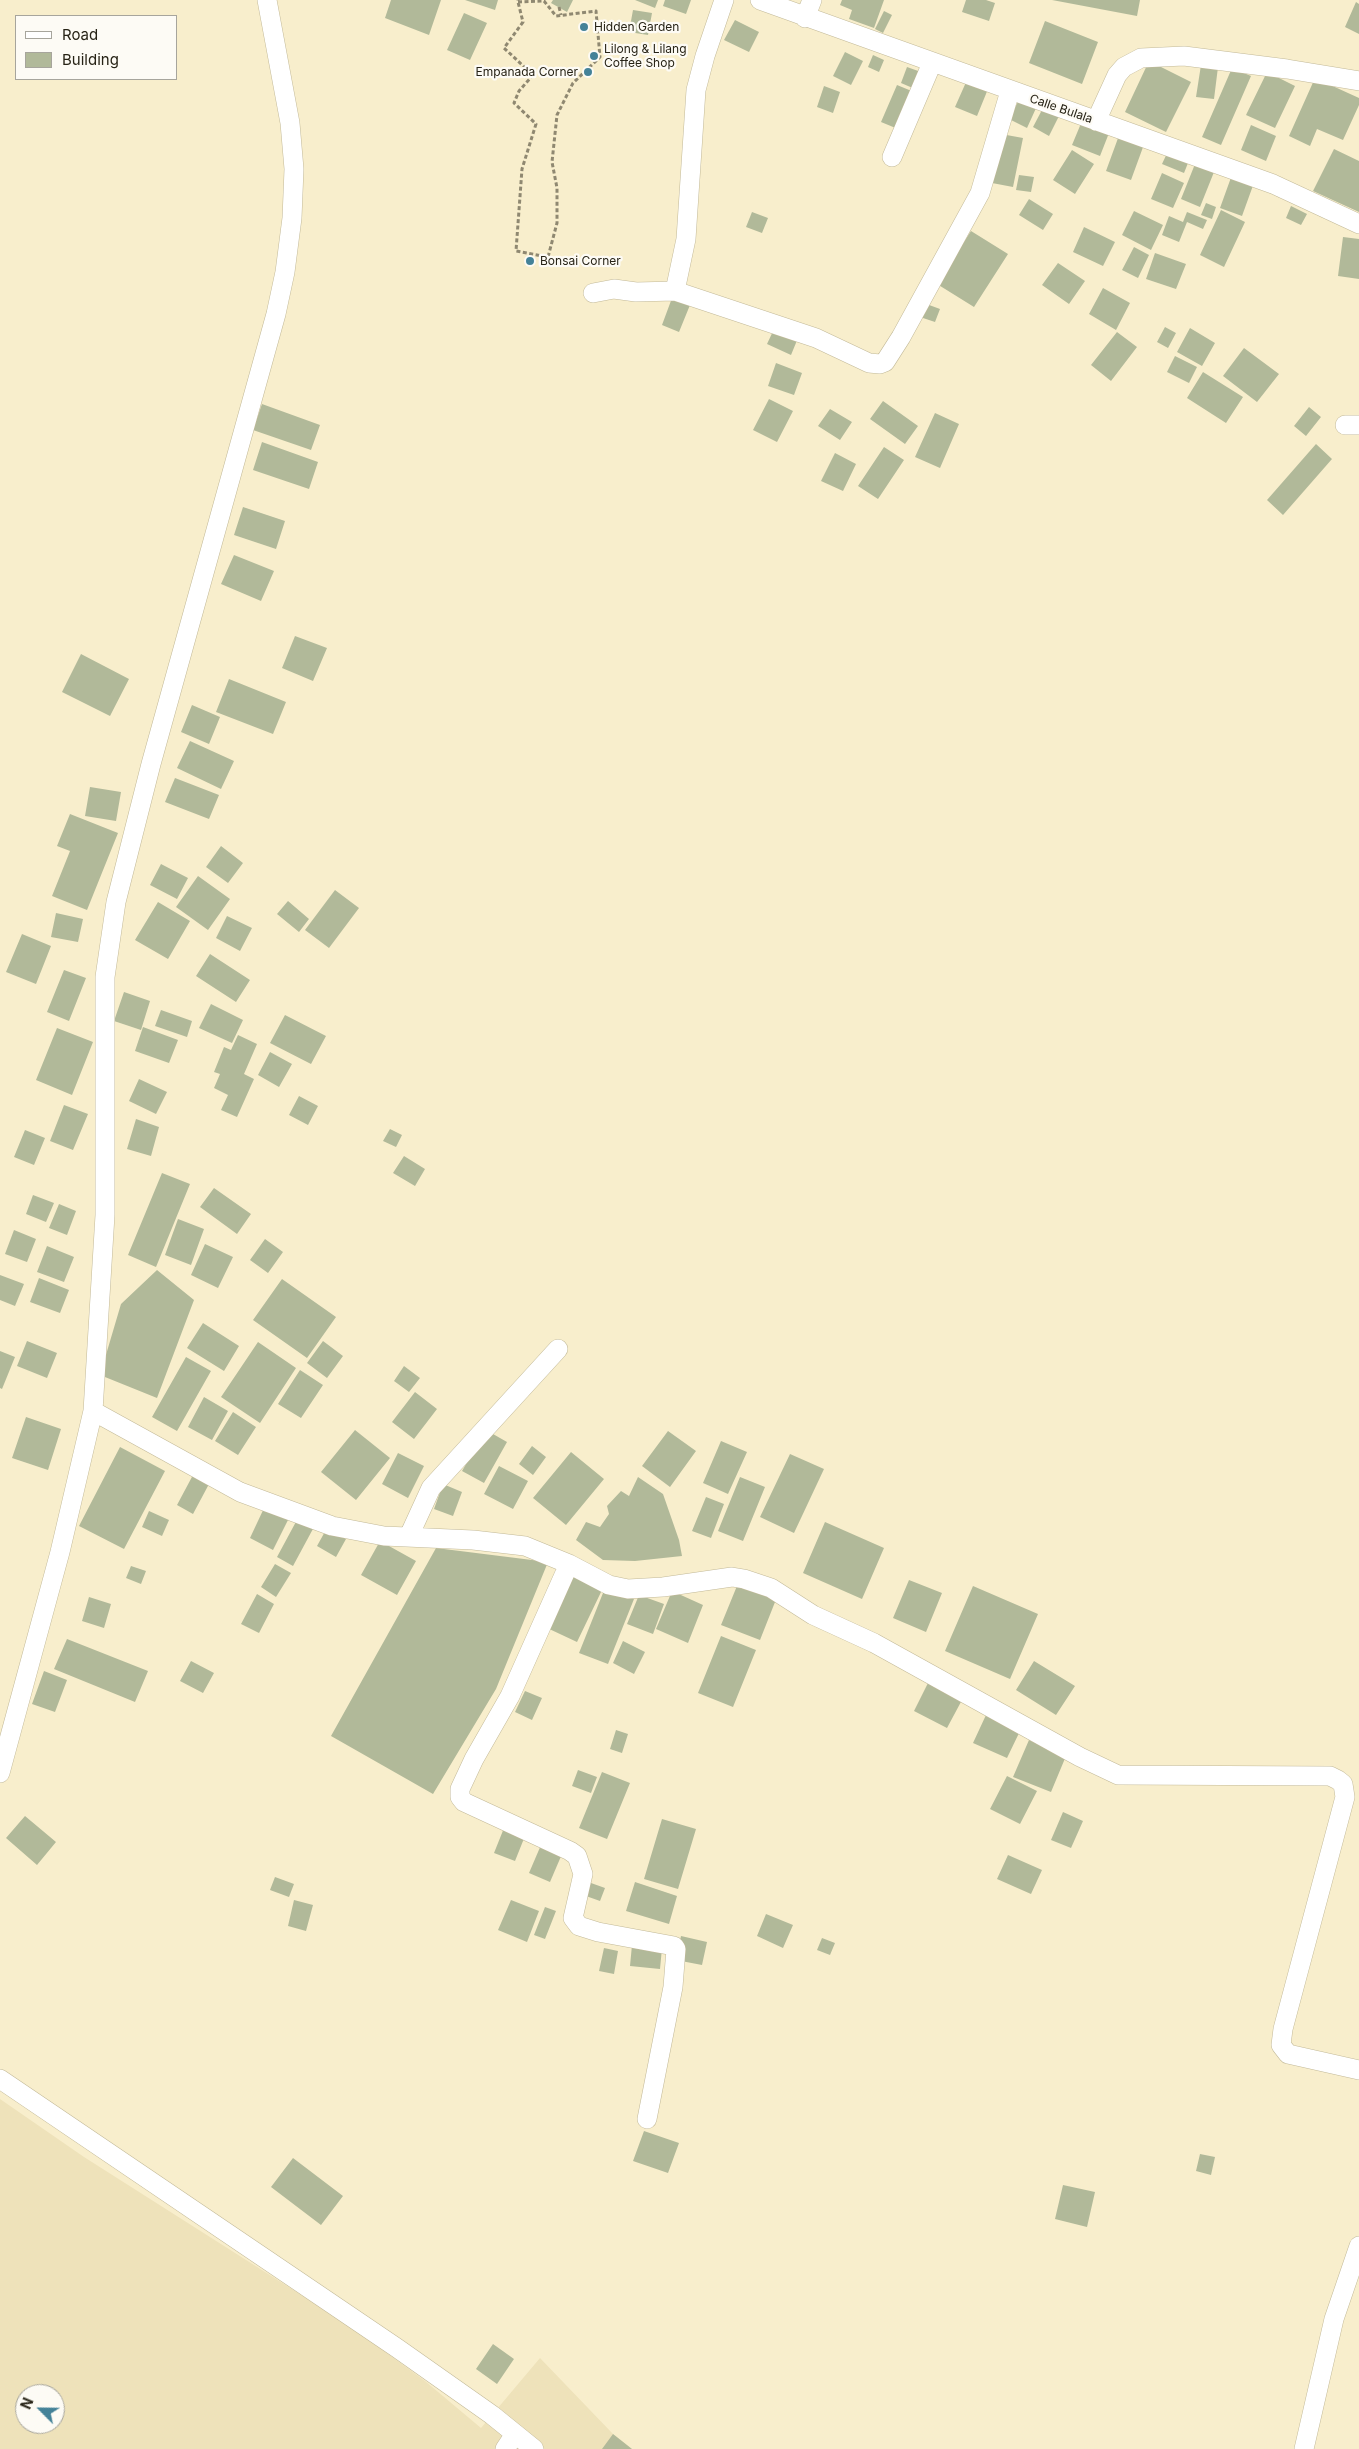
<!DOCTYPE html>
<style>
body{margin:0}
#map{position:relative;width:1359px;height:2449px;overflow:hidden;background:#f8eecc;font-family:Inter,sans-serif}
canvas{display:block}
.legend{position:absolute;left:15px;top:15px;width:162px;height:65px;box-sizing:border-box;background:#fdfbf5;border:1px solid #a7a59c;margin:0;padding:6px 9px;list-style:none;font-size:15px;color:#272316}
.legend li{display:flex;align-items:center;gap:10px;height:25px}
.legend b{width:25px;border:1px solid #a7a59c}
.north{position:absolute;left:15px;top:2384px;width:50px;height:50px;box-sizing:border-box;background:#fdfbf5;border:1px solid #a7a59c;border-radius:50%;rotate:293deg;font-size:14px;font-weight:700;line-height:20px;text-align:center;color:#272316}
.north::after{content:'';display:block;margin:auto;width:18px;height:22px;background:#448298;clip-path:polygon(50% 0,100% 100%,50% 72%,0 100%)}
</style>
<div id="map">
<canvas width="1359" height="2449"></canvas>
<ul class="legend">
<li><b style="height:6px;background:#fff"></b>Road</li>
<li><b style="height:14px;background:#b1b999"></b>Building</li>
</ul>
<div class="north">N</div>
</div>
<script>
const g = document.querySelector('canvas').getContext('2d');
g.lineJoin = 'round';
function fillPath(path, color) {
  g.fillStyle = color;
  g.fill(path, 'evenodd');
}
function poly(rows) {
  const path = new Path2D();
  for (const r of rows) {
    path.moveTo(r[0], r[1]);
    for (let i = 2; i < r.length; i += 2) path.lineTo(r[i], r[i + 1]);
  }
  return path;
}
function stroke(path, color, width, dash) {
  g.strokeStyle = color;
  g.lineWidth = width;
  g.lineCap = dash ? 'butt' : 'round';
  g.setLineDash(dash || []);
  g.stroke(path);
}
function label(font, color, halo, rows, align = 'center') {
  g.font = font + ' Inter,sans-serif';
  g.lineWidth = 4.5;
  g.setLineDash([]);
  g.textBaseline = 'middle';
  g.strokeStyle = halo;
  g.fillStyle = color;
  for (const [text, x, y, turn = 0] of rows) {
    g.save();
    g.translate(x, y);
    g.rotate((+turn || 0) * Math.PI / 180);
    g.textAlign = isNaN(turn) ? turn : align;
    if (halo) g.strokeText(text, 0, 0);
    g.fillText(text, 0, 0);
    g.restore();
  }
}
fillPath(poly([
 [0,2099,84,2157,350,2326,425,2381,481,2428,540,2358,613,2434,632,2449,0,2449],
 [25,2394,55,2394,55,2424,25,2424]
]), '#eee2ba');
fillPath(poly([
 [391,0,441,0,429,35,385,18],
 [465,0,498,0,495,10],
 [553,0,573,0,567,12,551,3],
 [635,0,658,0,655,8],
 [665,0,691,0,686,14,663,6],
 [842,0,884,0,874,28,849,19,852,10,840,5],
 [966,0,986,0,995,3,989,21,962,12],
 [1052,0,1140,0,1137,16],
 [1356,2,1359,4,1359,34,1345,27],
 [633,10,652,13,648,35,629,32],
 [884,11,892,15,883,33,875,29],
 [464,13,487,23,470,60,447,50],
 [735,20,759,32,749,52,724,40],
 [1045,21,1098,42,1082,84,1029,63],
 [845,52,863,61,851,85,833,76],
 [873,55,884,60,879,72,868,67],
 [1149,61,1191,82,1166,132,1125,112],
 [1201,65,1218,67,1214,99,1196,97],
 [907,67,921,72,915,89,901,83],
 [1232,68,1251,76,1221,145,1202,137],
 [1267,72,1295,86,1275,128,1246,115],
 [1315,78,1359,98,1359,105,1343,140,1317,129,1310,146,1289,136],
 [967,80,988,89,977,116,955,107],
 [897,85,914,92,898,129,881,122],
 [824,86,840,92,833,113,817,107],
 [1020,98,1037,106,1027,128,1009,119],
 [1043,108,1059,116,1049,136,1033,127],
 [1082,121,1109,133,1100,156,1072,145],
 [1251,125,1276,136,1266,161,1241,150],
 [1121,130,1146,139,1131,180,1106,171],
 [1001,134,1023,138,1013,187,992,183],
 [1169,149,1190,158,1184,173,1162,164],
 [1334,149,1359,161,1359,212,1313,191],
 [1072,150,1094,164,1075,194,1053,180],
 [1197,159,1216,167,1200,207,1181,199],
 [1233,172,1255,180,1242,216,1220,208],
 [1162,173,1184,183,1173,208,1151,199],
 [1019,175,1034,177,1031,192,1016,190],
 [1029,199,1053,214,1043,230,1019,215],
 [1206,203,1216,207,1212,219,1201,215],
 [1291,206,1307,214,1301,225,1286,218],
 [1221,210,1245,222,1224,267,1200,255],
 [1134,211,1163,225,1151,250,1122,235],
 [752,212,768,218,762,233,746,227],
 [1187,212,1207,220,1203,229,1187,222,1179,242,1162,235,1169,216,1183,222],
 [1084,227,1115,242,1103,266,1073,252],
 [971,231,1008,254,974,307,937,284],
 [1343,237,1359,239,1359,279,1338,276],
 [1134,247,1149,255,1138,278,1122,270],
 [1155,253,1186,264,1176,289,1146,279],
 [1058,263,1085,281,1069,304,1042,285],
 [1103,288,1130,303,1116,330,1089,314],
 [672,298,690,305,679,332,662,325],
 [921,302,940,309,935,322,917,316],
 [775,327,798,338,791,355,767,344],
 [1165,327,1176,333,1168,348,1157,342],
 [1190,328,1215,343,1202,366,1177,352],
 [1117,332,1137,347,1111,381,1091,365],
 [1244,348,1279,374,1257,402,1223,376],
 [1175,356,1197,367,1189,383,1167,372],
 [776,363,802,373,794,395,768,386],
 [1203,372,1243,397,1226,423,1187,398],
 [769,399,793,411,777,442,753,430],
 [883,401,918,426,905,444,870,419],
 [262,404,320,425,311,450,253,430],
 [1309,407,1321,417,1306,436,1294,426],
 [830,409,852,422,840,440,818,426],
 [935,413,959,424,940,468,915,457],
 [262,442,318,462,309,489,253,470],
 [1316,444,1332,459,1283,515,1267,500],
 [884,447,904,460,878,499,858,486],
 [835,453,856,464,843,491,821,481],
 [243,507,285,521,276,549,234,535],
 [234,555,274,571,261,601,221,584],
 [295,636,327,648,313,681,282,668],
 [81,654,129,679,110,716,62,692],
 [229,679,286,702,273,734,216,712],
 [192,705,220,717,209,744,181,732],
 [190,741,234,761,221,789,177,768],
 [175,778,219,795,209,819,165,802],
 [90,787,121,792,116,821,85,816],
 [70,814,118,833,87,910,52,896,70,851,57,846],
 [221,846,243,863,228,883,206,867],
 [161,864,188,878,177,899,150,885],
 [198,876,230,899,208,930,176,907],
 [335,890,359,908,329,948,305,930],
 [288,901,309,919,299,932,277,914],
 [158,902,190,921,168,959,135,940],
 [56,913,83,919,78,942,51,937],
 [227,916,252,928,240,951,216,938],
 [22,934,51,946,36,984,6,972],
 [210,954,250,980,236,1002,196,976],
 [64,970,86,978,69,1021,47,1012],
 [124,992,150,1001,141,1030,114,1021],
 [211,1004,243,1020,232,1043,199,1028],
 [161,1010,192,1021,187,1037,155,1026],
 [285,1015,326,1036,311,1064,270,1043],
 [143,1027,178,1040,169,1063,135,1051],
 [57,1028,93,1042,72,1095,36,1080],
 [238,1035,257,1044,244,1074,254,1079,237,1117,221,1110,228,1095,214,1088,220,1074,214,1072,224,1047,231,1050],
 [270,1052,292,1064,279,1087,258,1075],
 [139,1079,167,1092,156,1114,129,1101],
 [299,1096,318,1106,308,1125,289,1115],
 [64,1105,88,1114,73,1150,50,1141],
 [136,1119,159,1127,151,1156,127,1149],
 [390,1129,402,1135,396,1147,383,1141],
 [25,1130,45,1138,34,1165,14,1157],
 [404,1156,425,1169,415,1186,393,1173],
 [162,1173,190,1184,156,1267,128,1255],
 [214,1188,251,1214,237,1234,200,1207],
 [33,1195,54,1203,46,1222,26,1214],
 [59,1204,76,1211,67,1235,49,1228],
 [178,1219,204,1229,191,1265,165,1255],
 [14,1230,36,1239,27,1262,5,1254],
 [265,1239,283,1252,268,1273,250,1260],
 [205,1244,233,1257,218,1288,191,1275],
 [47,1246,74,1257,64,1282,37,1272],
 [157,1270,194,1300,157,1398,100,1375,121,1304],
 [0,1275,24,1284,15,1306,0,1300],
 [39,1278,69,1290,60,1313,30,1302],
 [282,1279,336,1317,307,1358,253,1320],
 [203,1323,239,1346,224,1371,187,1348],
 [27,1341,57,1353,47,1378,17,1366],
 [323,1341,343,1356,327,1378,307,1363],
 [258,1342,296,1368,260,1423,221,1397],
 [0,1351,15,1357,2,1389,0,1388],
 [186,1357,211,1371,177,1431,152,1417],
 [404,1366,420,1378,409,1392,394,1381],
 [300,1370,323,1385,301,1418,278,1404],
 [415,1392,437,1409,414,1439,392,1422],
 [204,1397,228,1411,212,1440,188,1427],
 [233,1412,256,1427,238,1455,215,1441],
 [26,1417,61,1429,48,1470,12,1458],
 [355,1430,390,1458,356,1500,321,1472],
 [486,1430,507,1442,484,1483,462,1471],
 [668,1431,696,1451,670,1487,642,1466],
 [721,1441,747,1452,728,1494,703,1483],
 [532,1446,546,1457,533,1475,519,1464],
 [120,1447,165,1471,124,1549,79,1526],
 [571,1452,604,1479,566,1525,533,1498],
 [398,1453,424,1466,408,1498,382,1484],
 [790,1454,824,1469,794,1533,760,1517],
 [499,1466,528,1481,513,1509,484,1494],
 [193,1475,209,1484,193,1514,177,1505],
 [638,1477,663,1494,679,1540,682,1556,635,1561,603,1560,576,1540,586,1522,600,1527,609,1514,607,1506,621,1491,629,1496],
 [740,1477,765,1487,743,1541,718,1531],
 [443,1484,462,1492,453,1516,434,1509],
 [706,1497,724,1504,711,1538,692,1531],
 [265,1506,289,1518,273,1550,250,1538],
 [149,1511,169,1520,162,1536,142,1527],
 [298,1518,314,1527,293,1566,277,1557],
 [825,1522,884,1548,862,1599,803,1573],
 [327,1528,346,1539,336,1557,317,1546],
 [380,1541,416,1561,397,1595,361,1575],
 [436,1548,548,1562,496,1689,433,1794,331,1736],
 [275,1564,291,1573,276,1597,261,1587],
 [131,1566,146,1571,141,1584,126,1578],
 [570,1574,602,1590,577,1642,545,1627],
 [909,1580,942,1593,926,1632,893,1618],
 [739,1581,777,1597,760,1640,721,1625],
 [973,1586,1038,1614,1010,1679,945,1651],
 [605,1588,634,1599,608,1664,579,1653],
 [672,1591,703,1605,688,1643,656,1629],
 [257,1594,274,1604,259,1633,241,1624],
 [639,1595,664,1604,653,1634,627,1624],
 [89,1597,111,1604,104,1628,82,1621],
 [721,1636,756,1650,733,1707,698,1693],
 [67,1639,148,1671,135,1702,54,1669],
 [623,1641,645,1652,634,1674,613,1663],
 [191,1661,214,1673,203,1693,180,1681],
 [1034,1661,1075,1686,1056,1715,1016,1690],
 [44,1671,67,1680,55,1712,32,1704],
 [928,1683,962,1700,947,1728,914,1711],
 [525,1691,542,1698,532,1720,515,1712],
 [986,1715,1020,1731,1007,1758,973,1743],
 [616,1730,628,1734,622,1753,610,1749],
 [1029,1740,1066,1756,1051,1792,1013,1777],
 [578,1770,597,1777,591,1793,572,1786],
 [602,1772,630,1783,607,1839,579,1828],
 [1007,1776,1037,1791,1020,1824,990,1809],
 [1063,1812,1083,1821,1071,1848,1051,1840],
 [25,1816,56,1842,37,1865,6,1838],
 [662,1819,696,1829,678,1889,644,1879],
 [504,1828,525,1836,515,1861,494,1853],
 [541,1845,562,1854,550,1882,529,1873],
 [1008,1855,1042,1870,1031,1894,997,1879],
 [275,1877,294,1884,289,1897,270,1890],
 [635,1882,677,1896,669,1924,626,1911],
 [591,1883,605,1888,600,1901,586,1896],
 [294,1900,313,1905,306,1931,288,1926],
 [511,1900,539,1911,527,1942,498,1930],
 [545,1907,556,1911,545,1939,534,1935],
 [766,1914,793,1925,783,1948,757,1936],
 [681,1936,707,1942,702,1965,676,1960],
 [822,1938,835,1943,830,1955,817,1950],
 [632,1945,662,1948,660,1969,630,1966],
 [604,1948,618,1951,614,1974,599,1971],
 [644,2131,679,2143,668,2173,633,2161],
 [1200,2154,1215,2157,1211,2175,1196,2171],
 [293,2158,343,2196,321,2225,271,2187],
 [1063,2185,1095,2192,1087,2227,1055,2219],
 [493,2344,514,2359,497,2384,476,2369],
 [613,2434,632,2449,602,2449]
]), '#b1b999');
const minor = poly([
 [760,0,1273,184,1359,224],
 [805,18,812,0],
 [1096,121,1117,75,1124,67,1141,58,1184,56,1287,69,1359,81],
 [892,157,932,63],
 [675,291,686,239,696,90,705,56,724,0],
 [593,293,614,289,636,292,675,291,816,338,869,363,880,364,885,362,901,337,980,193,1010,91],
 [1345,425,1359,425],
 [93,1411,240,1492,332,1526,384,1536,473,1540,525,1546,569,1564,609,1585,628,1589,663,1587,732,1577,744,1579,771,1588,813,1615,874,1643,1080,1757,1118,1775,1330,1776,1338,1780,1343,1784,1345,1797,1283,2029,1281,2045,1288,2054,1359,2070],
 [409,1536,431,1488,558,1349],
 [569,1564,510,1696,474,1759,460,1789,460,1797,464,1802,570,1851,577,1856,583,1874,573,1918,579,1926,598,1932,674,1946,676,1949,673,1987,647,2119],
 [0,1773,60,1552,93,1411,105,1215,105,977,116,902,151,764,276,314,285,272,292,218,294,169,290,123,267,0],
 [0,2079,397,2348,492,2415,534,2449],
 [505,2449,515,2434],
 [1304,2449,1334,2319,1359,2246]
]);
stroke(minor, '#c2b998', 20);
stroke(poly([
 [518,2,544,1,556,16,596,11,600,57,573,83,557,115,552,162,557,188,557,223,548,257,516,251,522,169,536,124,514,103,519,91,533,75,504,48,523,22,518,2,518,0],
 [559,7,561,15]
]), '#8f8871', 3, [4, 2.5]);
stroke(minor, '#fff', 19);
for (const [x, y, r, color] of [
 [584,27,5,"#448298"],
 [594,56,5,"#448298"],
 [588,72,5,"#448298"],
 [530,261,5,"#448298"]
]) {
  const dot = new Path2D();
  dot.arc(x, y, r, 0, 2 * Math.PI);
  g.fillStyle = color;
  g.fill(dot);
  stroke(dot, '#fdfbf5', 2);
}
label('12px', '#272316', '#fdfbf5', [
 ["Hidden Garden",594,27],
 ["Lilong & Lilang",604,49],
 ["Coffee Shop",604,63],
 ["Empanada Corner",578,72,"right"],
 ["Bonsai Corner",540,261]
], 'left');
label('12px', '#272316', '#fdfbf5', [
 ["Calle Bulala",1061,109,19]
]);
</script>
